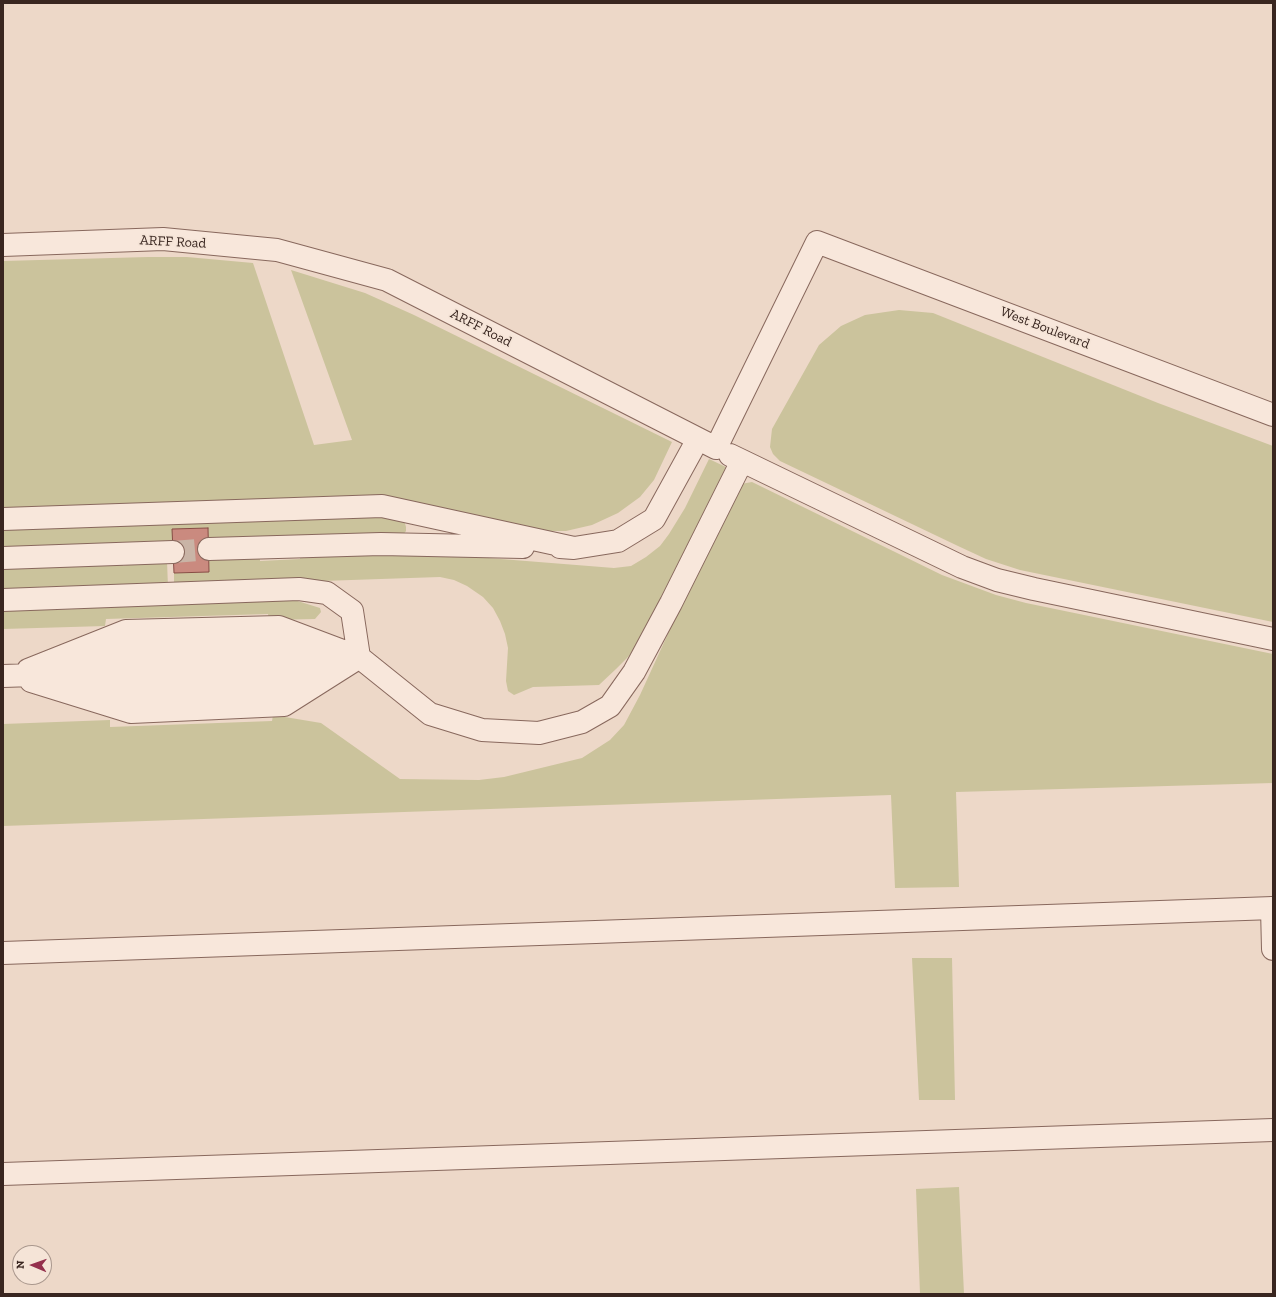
<!DOCTYPE html>
<style>
body{margin:0}
#map{position:relative;width:1276px;height:1297px;overflow:hidden;background:#edd8c8;font-family:"Zilla Slab",serif}
canvas{display:block}
.frame{position:absolute;inset:0;border:4px solid #392620;pointer-events:none}
.north{position:absolute;left:12px;top:1245px;width:40px;height:40px;box-sizing:border-box;background:#f5e4d7;border:1px solid #aa988e;border-radius:50%;rotate:272deg;font-size:11px;font-weight:700;line-height:16px;text-align:center;color:#392620}
.north::after{content:'';display:block;margin:auto;width:14px;height:18px;background:#95304d;clip-path:polygon(50% 0,100% 100%,50% 72%,0 100%)}
</style>
<div id="map">
<canvas width="1276" height="1297"></canvas>
<div class="frame"></div>
<div class="north">N</div>
</div>
<script>
const g = document.querySelector('canvas').getContext('2d');
g.lineJoin = 'round';
function fillPath(path, color) {
  g.fillStyle = color;
  g.fill(path, 'evenodd');
}
function poly(rows) {
  const path = new Path2D();
  for (const r of rows) {
    path.moveTo(r[0], r[1]);
    for (let i = 2; i < r.length; i += 2) path.lineTo(r[i], r[i + 1]);
  }
  return path;
}
function stroke(path, color, width, dash) {
  g.strokeStyle = color;
  g.lineWidth = width;
  g.lineCap = dash ? 'butt' : 'round';
  g.setLineDash(dash || []);
  g.stroke(path);
}
function label(font, color, halo, rows, align = 'center') {
  g.font = font + ' "Zilla Slab",serif';
  g.lineWidth = 3.5;
  g.setLineDash([]);
  g.textBaseline = 'middle';
  g.strokeStyle = halo;
  g.fillStyle = color;
  for (const [text, x, y, turn = 0] of rows) {
    g.save();
    g.translate(x, y);
    g.rotate((+turn || 0) * Math.PI / 180);
    g.textAlign = isNaN(turn) ? turn : align;
    if (halo) g.strokeText(text, 0, 0);
    g.fillText(text, 0, 0);
    g.restore();
  }
}
fillPath(poly([
 [148,257,187,257,253,263,314,445,352,440,291,270,365,293,414,315,672,442,654,480,640,497,618,513,592,525,566,531,545,531,429,506,10,510,10,507,4,507,3,510,3,261],
 [899,310,933,313,1158,403,1273,446,1273,622,1020,570,986,559,958,546,780,461,773,454,770,447,772,429,819,345,841,326,865,315],
 [709,459,728,468,675,576,672,576,654,611,657,613,640,641,628,657,616,669,599,685,533,687,514,695,508,691,506,681,508,648,505,634,500,621,493,608,483,597,467,586,454,580,440,577,174,586,174,573,209,572,209,560,260,558,260,561,300,559,300,553,388,550,614,568,631,566,646,557,660,546,669,534,685,508],
 [752,482,942,575,996,595,1026,603,1273,654,1273,783,956,792,959,887,895,888,891,795,3,826,3,724,110,720,110,727,272,721,273,715,321,723,400,779,479,780,504,777,582,758,610,740,624,725,640,695,672,625,741,484],
 [380,516,404,520,406,527,406,531,403,535,208,542,208,528,173,529,173,544,3,551,3,529],
 [123,560,123,566,134,563,167,561,168,587,79,589,79,586,35,587,35,591,3,592,3,566],
 [288,598,320,608,321,612,315,619,269,620,268,614,106,619,105,626,3,629,3,608,37,607,37,610,79,609,80,605],
 [912,958,952,958,955,1100,919,1100],
 [959,1187,964,1294,920,1294,916,1189]
]), '#cbc39c');
const building = poly([
 [208,528,209,572,174,573,172,529,208,528]
]);
fillPath(building, '#ca8a7f');
stroke(building, '#874c44', 1);
stroke(poly([
 [173,552,209,549]
]), '#c9b4a6', 22, [22, 11]);
const minor = poly([
 [3,245,163,239,277,250,387,280,716,448,817,242,1273,415],
 [730,455,962,567,997,580,1034,589,1273,639],
 [3,519,382,506,574,548],
 [560,547,574,548,618,541,654,519,698,439],
 [209,549,381,544,523,547],
 [3,558,173,552],
 [3,600,299,589,327,593,352,611,359,657],
 [72,663,127,652,281,647,322,653],
 [28,670,126,631,279,627,356,656],
 [3,676,280,667,359,657,430,714,482,730,539,733,582,722,610,706,634,672,671,603,742,461],
 [31,681,131,712,284,705,355,660],
 [84,684,130,690,283,685,319,672],
 [1272,908,1273,949],
 [3,953,1273,908],
 [3,1174,1273,1130]
]);
stroke(minor, '#88685d', 24);
stroke(minor, '#f8e7db', 22);
label('14px', '#392620', '#f5e4d7', [
 ["ARFF Road",173,242,3],
 ["ARFF Road",481,328,27],
 ["West Boulevard",1045,328,21]
]);
</script>
